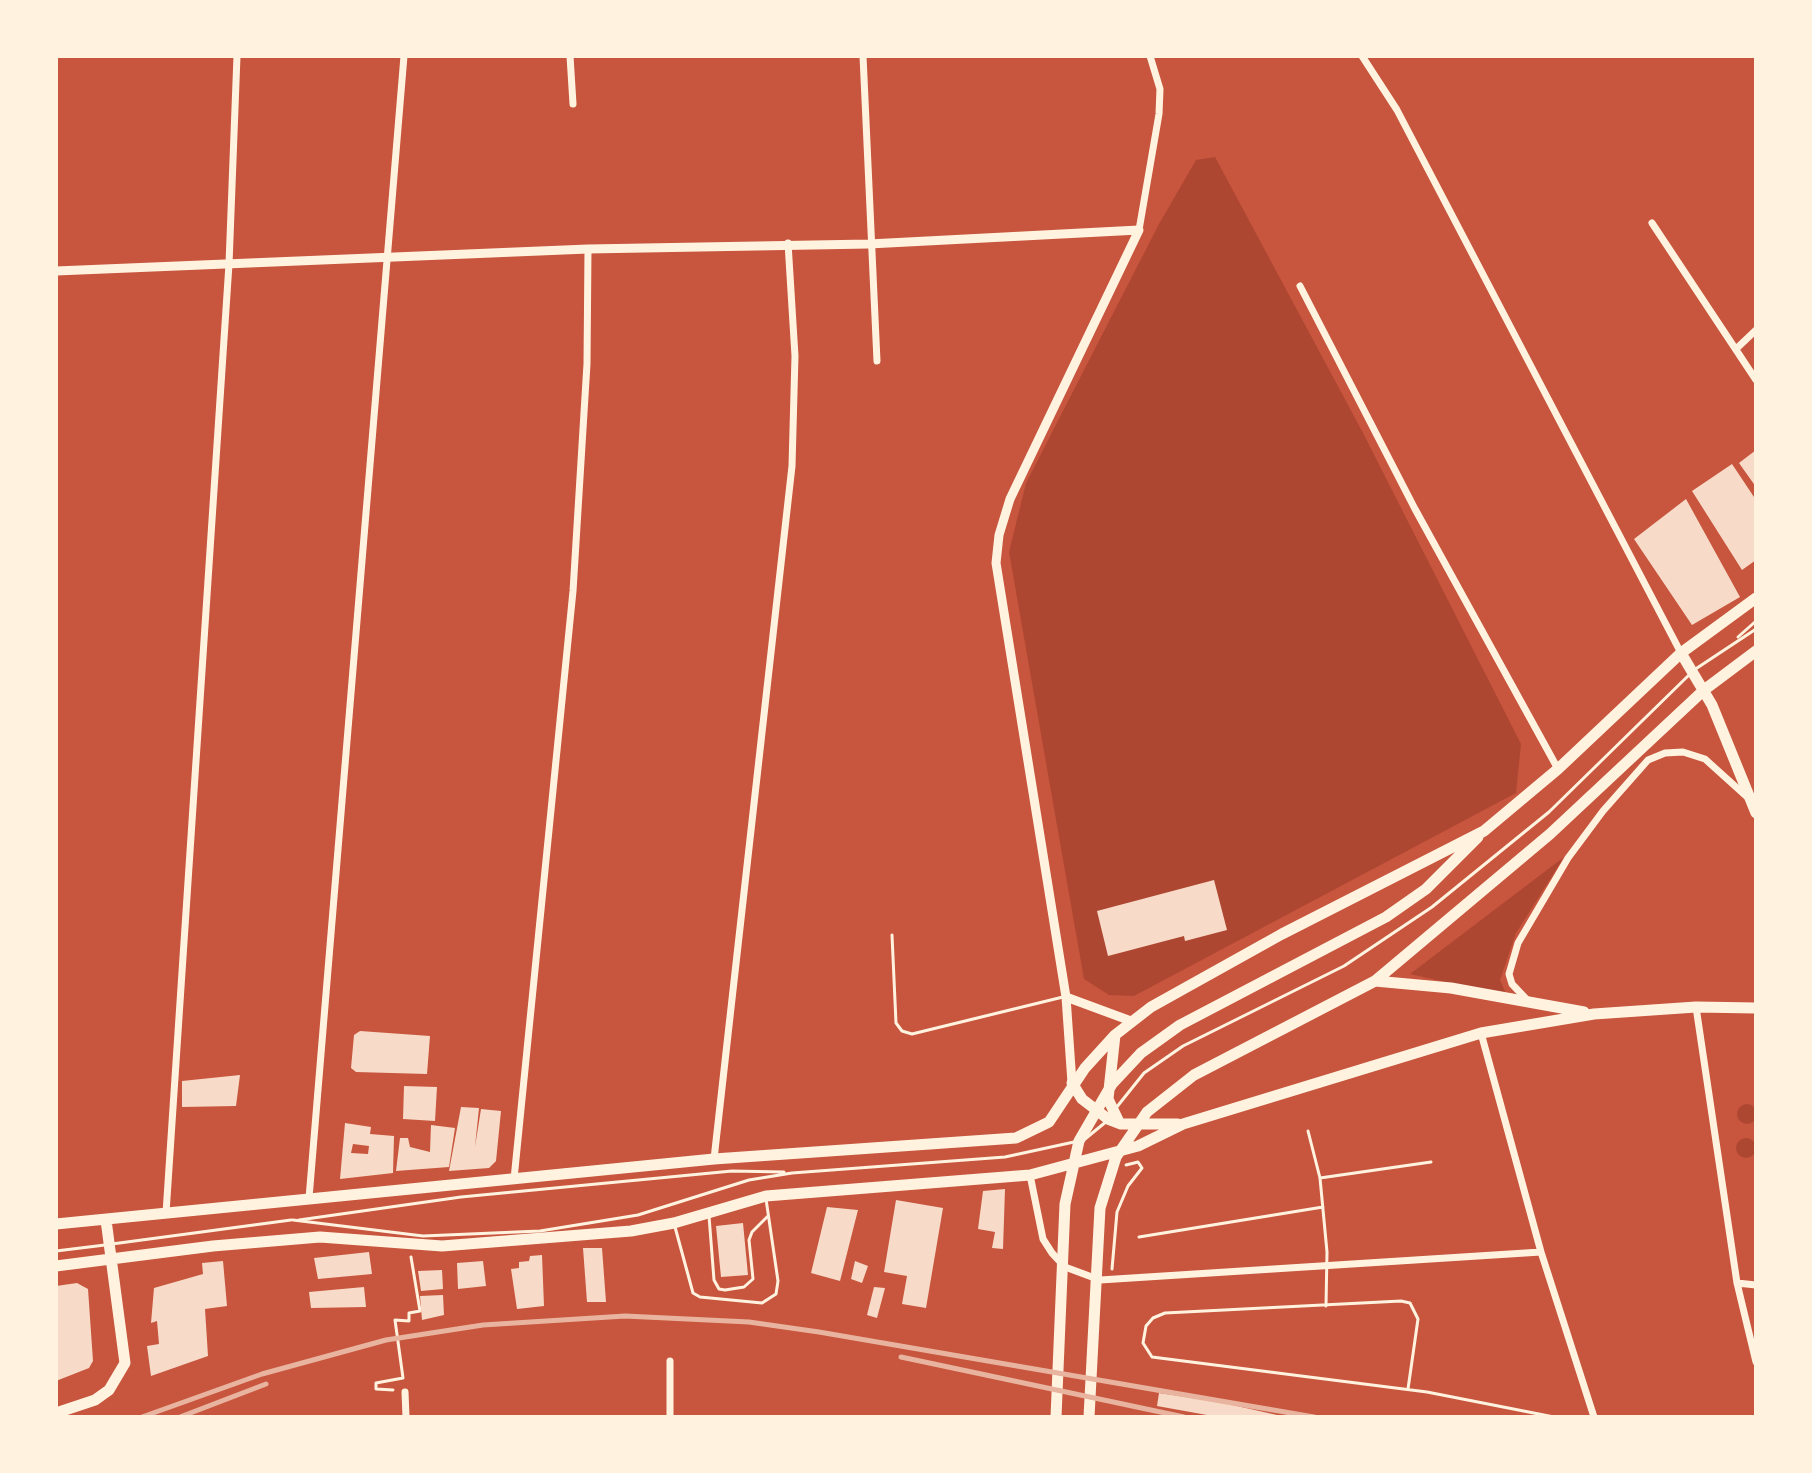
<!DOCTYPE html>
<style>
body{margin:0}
#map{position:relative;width:1812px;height:1473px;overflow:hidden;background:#c8553d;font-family:"DejaVu Sans",sans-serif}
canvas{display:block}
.frame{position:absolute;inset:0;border:58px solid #fff3e0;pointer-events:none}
</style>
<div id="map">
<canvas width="1812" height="1473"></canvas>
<div class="frame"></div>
</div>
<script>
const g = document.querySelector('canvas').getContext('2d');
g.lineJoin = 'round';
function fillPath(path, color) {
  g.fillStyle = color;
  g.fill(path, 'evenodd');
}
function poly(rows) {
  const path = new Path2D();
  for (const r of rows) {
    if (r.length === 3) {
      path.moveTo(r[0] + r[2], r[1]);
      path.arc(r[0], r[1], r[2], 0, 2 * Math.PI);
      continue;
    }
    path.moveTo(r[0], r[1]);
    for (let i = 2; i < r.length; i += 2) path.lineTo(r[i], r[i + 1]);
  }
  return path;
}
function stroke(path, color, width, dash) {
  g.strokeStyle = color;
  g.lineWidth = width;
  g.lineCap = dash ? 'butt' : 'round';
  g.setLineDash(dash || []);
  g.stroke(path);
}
fillPath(poly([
 [1215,157,1362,431,1521,744,1516,793,1134,996,1109,995,1084,979,1009,552,1026,483,1159,224,1196,160],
 [1564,857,1516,933,1500,980,1507,996,1410,974],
 [1747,1114,10],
 [1746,1148,10]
]), '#ae4732');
fillPath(poly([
 [1756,450,1756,487,1739,463],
 [1732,464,1756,500,1756,560,1742,570,1692,491],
 [1686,499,1740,597,1692,625,1634,539],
 [1214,880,1227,930,1185,941,1184,936,1108,956,1097,911],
 [360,1031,430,1036,427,1074,356,1072,351,1068,354,1035],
 [240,1075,236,1106,182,1107,182,1081],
 [404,1086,437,1087,435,1121,403,1119],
 [461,1107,479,1108,475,1147,481,1109,501,1111,496,1161,489,1168,449,1171],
 [345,1123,371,1127,370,1134,394,1136,393,1173,340,1179],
 [353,1144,369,1146,368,1154,351,1153],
 [431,1125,455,1128,449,1167,396,1171,400,1138,408,1138,410,1147,430,1152],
 [1005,1189,1003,1249,992,1248,995,1232,978,1229,983,1191],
 [896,1200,943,1208,926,1308,902,1304,907,1276,884,1272],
 [827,1207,858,1210,840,1281,811,1273],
 [743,1223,748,1275,721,1277,716,1226],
 [583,1248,602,1248,606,1302,587,1302],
 [369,1252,372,1274,318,1279,314,1258],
 [542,1255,544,1306,517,1309,511,1269,519,1268,519,1262,529,1261,530,1256],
 [223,1261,227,1306,205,1309,208,1356,151,1376,147,1346,159,1344,157,1321,151,1323,154,1288,203,1274,202,1263],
 [483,1261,486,1286,458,1289,457,1263],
 [855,1261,868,1266,862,1283,851,1279],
 [442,1270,443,1289,421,1291,418,1271],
 [77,1283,88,1289,93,1361,89,1368,56,1381,56,1286],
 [364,1287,366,1307,311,1308,309,1292],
 [874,1287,885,1288,877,1318,867,1315],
 [443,1295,444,1315,422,1320,420,1296],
 [1159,1393,1219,1402,1286,1417,1218,1417,1157,1406]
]), '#f7dbc8');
stroke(poly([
 [1112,1269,1117,1212,1128,1186,1142,1168,1138,1162,1126,1165],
 [393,1390,376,1389,376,1383,403,1378,395,1320,409,1321,409,1313,420,1311,411,1257]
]), '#fff3e0', 3);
stroke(poly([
 [1738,637,1756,621],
 [1694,670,1756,629],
 [892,935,896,1023,902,1031,912,1034,1063,997],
 [1116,1108,1144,1073,1183,1046,1344,966,1432,907,1549,812,1689,675],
 [1308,1131,1320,1178,1327,1252,1326,1306],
 [1085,1139,1107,1121],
 [1320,1178,1431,1162],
 [709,1216,714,1280,719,1289,725,1290,744,1287,753,1279,749,1240,752,1232,768,1216],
 [293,1220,423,1236,540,1231,638,1215,749,1180,792,1173,1005,1157,1074,1142],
 [299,1220,461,1197,732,1171,784,1172],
 [675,1227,693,1293,700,1297,762,1303,776,1294,778,1281,766,1199],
 [1139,1237,1323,1207],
 [112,1244,291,1220],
 [56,1251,105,1245],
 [1408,1389,1418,1319,1410,1303,1401,1301,1165,1313,1153,1318,1146,1326,1143,1343,1152,1357,1427,1392,1554,1417]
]), '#fff3e0', 3);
stroke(poly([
 [570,56,573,104],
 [863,56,877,361],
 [1362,56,1397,110,1681,653],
 [1652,223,1756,380],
 [1139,230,1159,114,1160,89,1150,56],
 [1300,286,1415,509,1558,769],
 [1736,349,1756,330],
 [1529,1002,1512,984,1509,974,1518,943,1568,858,1603,811,1648,760,1665,753,1683,752,1705,759,1746,796],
 [1696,1007,1737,1283,1756,1362],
 [1481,1033,1541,1252,1594,1417],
 [714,1159,792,466,795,356,788,243],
 [1030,1175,1043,1239,1052,1253,1065,1267,1100,1280,1541,1252],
 [514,1179,573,591,587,364,588,249],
 [309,1198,404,56],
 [166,1213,229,264,237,56],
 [1737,1283,1756,1285],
 [405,1392,406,1417],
 [670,1417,670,1361]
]), '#fff3e0', 7);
stroke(poly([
 [56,271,588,249,869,244,1139,230,1010,499,999,535,996,563,1066,997,1072,1083],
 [1066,997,1131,1021]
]), '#fff3e0', 9);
stroke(poly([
 [1681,653,1712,705,1756,813],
 [1375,981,1451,988,1584,1012],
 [1115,1035,1108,1099,1119,1122],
 [1072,1083,1082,1099,1108,1119,1121,1124,1178,1124],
 [56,1224,714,1159,1016,1138,1049,1122,1085,1068,1115,1035,1151,1007,1282,934,1484,831,1558,769,1681,653,1756,598],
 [56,1266,213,1246,320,1237,442,1246,631,1231,674,1223,766,1196,1030,1175,1138,1146,1183,1124,1481,1033,1594,1014,1696,1007,1756,1008],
 [56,1413,95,1400,109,1390,125,1363,106,1220],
 [1056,1417,1065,1204,1079,1141,1112,1084,1141,1053,1180,1025,1386,917,1426,889,1478,837],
 [1089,1417,1100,1208,1116,1157,1147,1112,1194,1075,1375,981,1550,834,1704,690,1756,651]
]), '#fff3e0', 11);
stroke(poly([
 [901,1357,1184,1417],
 [142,1417,262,1374,386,1340,483,1325,625,1316,749,1322,819,1332,1314,1417],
 [180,1417,266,1384]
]), '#e9b49f', 5);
</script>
